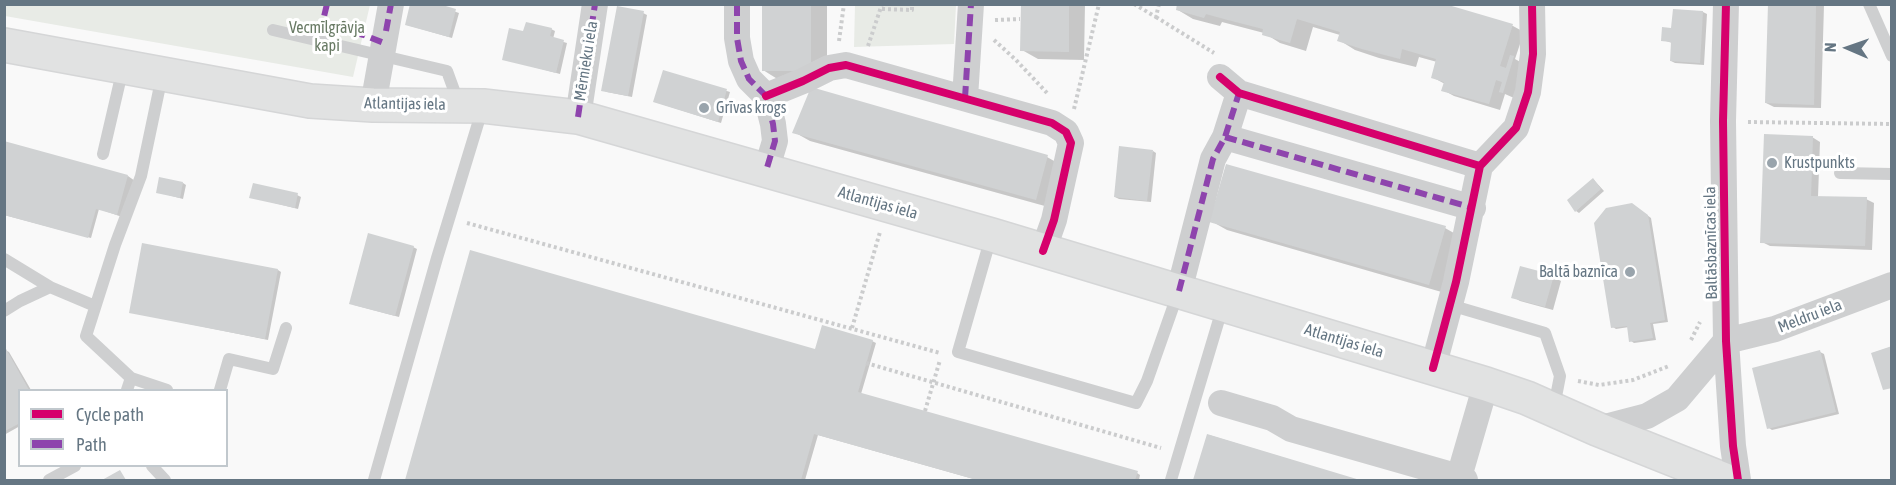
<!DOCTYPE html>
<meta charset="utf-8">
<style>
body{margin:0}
#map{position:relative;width:1896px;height:485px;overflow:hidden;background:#f9f9f9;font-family:"Asap Condensed",sans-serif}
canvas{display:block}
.frame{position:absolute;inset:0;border:6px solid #657683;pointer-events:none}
.legend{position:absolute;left:18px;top:389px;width:210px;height:78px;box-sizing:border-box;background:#fff;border:2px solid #c1c8cd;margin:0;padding:8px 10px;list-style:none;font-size:18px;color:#657683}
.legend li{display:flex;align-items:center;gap:12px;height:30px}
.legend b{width:30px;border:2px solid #c1c8cd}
.north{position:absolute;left:1818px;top:18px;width:60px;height:60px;-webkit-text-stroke:4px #fff;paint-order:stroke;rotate:272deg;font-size:16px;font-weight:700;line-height:24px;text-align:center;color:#657683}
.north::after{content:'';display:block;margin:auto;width:21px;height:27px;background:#657683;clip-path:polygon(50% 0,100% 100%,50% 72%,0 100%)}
</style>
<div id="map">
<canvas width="1896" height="485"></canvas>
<div class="frame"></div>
<ul class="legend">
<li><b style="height:8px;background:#d6006c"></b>Cycle path</li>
<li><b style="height:8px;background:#8e44ad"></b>Path</li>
</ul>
<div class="north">N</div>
</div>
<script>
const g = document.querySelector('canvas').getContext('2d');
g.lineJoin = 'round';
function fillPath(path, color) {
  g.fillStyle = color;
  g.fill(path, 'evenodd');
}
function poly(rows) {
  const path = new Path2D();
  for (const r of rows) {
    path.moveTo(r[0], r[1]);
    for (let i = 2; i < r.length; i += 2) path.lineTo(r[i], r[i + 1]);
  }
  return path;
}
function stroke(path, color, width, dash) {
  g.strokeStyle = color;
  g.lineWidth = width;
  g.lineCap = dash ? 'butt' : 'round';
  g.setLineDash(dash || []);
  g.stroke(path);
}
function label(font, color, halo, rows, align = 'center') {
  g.font = font + ' "Asap Condensed",sans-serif';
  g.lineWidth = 6;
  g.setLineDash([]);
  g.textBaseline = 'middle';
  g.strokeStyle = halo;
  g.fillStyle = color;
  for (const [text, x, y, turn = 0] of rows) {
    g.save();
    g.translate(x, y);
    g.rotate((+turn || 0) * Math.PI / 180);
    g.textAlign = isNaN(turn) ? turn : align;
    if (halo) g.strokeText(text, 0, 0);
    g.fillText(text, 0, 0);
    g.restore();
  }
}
fillPath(poly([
 [4,5,370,5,353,77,5,16],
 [855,5,956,5,954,44,854,47]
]), '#e8ebe6');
fillPath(poly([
 [433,4,459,13,452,38,407,25],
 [763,4,827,4,827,79,779,80,763,70],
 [1022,4,1085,4,1084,60,1038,59,1022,50],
 [1440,4,1513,26,1524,32,1515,59,1524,64,1514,98,1505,94,1500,110,1454,96,1443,90,1445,84,1432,77,1437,62,1419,57,1416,67,1379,58,1355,50,1339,40,1340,35,1313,27,1306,51,1280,43,1264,33,1222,22,1220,26,1193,19,1178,10],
 [1769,4,1824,5,1821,108,1774,107,1766,103],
 [1674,10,1703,12,1707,14,1704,65,1675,63,1671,61,1672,43,1663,40,1673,29],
 [643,13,647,15,632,97,607,92,603,90],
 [551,29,555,31,553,39,567,43,560,74,504,59,524,33],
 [664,71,730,92,721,123,655,102],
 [794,132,1047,157,1063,166,1052,208,810,141],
 [1812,137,1820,142,1818,197,1866,199,1874,203,1872,250,1770,246,1762,242],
 [1153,151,1156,153,1151,202,1119,199,1115,197],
 [128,176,135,181,125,218,99,209,91,238,4,215],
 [1594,180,1604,191,1579,213,1576,211],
 [183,183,186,185,183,199,157,192],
 [297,195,301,197,298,209,251,197],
 [1636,207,1651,218,1668,322,1653,324,1656,340,1634,343,1631,341,1629,327,1616,329,1613,327],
 [1211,221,1445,228,1461,237,1445,293,1227,230],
 [413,247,417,249,399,317,354,305],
 [471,252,816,350,872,341,876,343,861,394,1137,473,1140,475,1139,480,977,480,818,435,805,480,406,480],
 [278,270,281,272,268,340,130,312],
 [1553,277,1561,281,1553,310,1520,301,1513,297],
 [5,350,9,352,31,390,20,390,20,426,4,435],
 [1820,352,1824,354,1839,414,1772,430,1769,428],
 [1209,435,1357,480,1195,480]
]), '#0003');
fillPath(poly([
 [410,4,439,4,456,9,449,37,405,25],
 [762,4,811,4,811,71,762,71],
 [1021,4,1069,4,1069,52,1020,51],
 [1177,4,1445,4,1513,24,1500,66,1506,68,1510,55,1514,56,1503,93,1499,92,1502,82,1496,80,1489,104,1441,91,1444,82,1431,78,1436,59,1402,49,1400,59,1362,49,1337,41,1340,32,1297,19,1290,43,1262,35,1263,29,1228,20,1206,14,1204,18,1176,10],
 [1768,4,1816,4,1814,105,1765,103],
 [617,6,644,11,628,96,601,91],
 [1673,9,1703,11,1700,63,1670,61,1671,42,1661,41,1662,27,1671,28],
 [526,22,552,28,550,36,564,40,556,73,502,60,509,28,523,31],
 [663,70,727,89,718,122,653,102],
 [811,87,1048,155,1036,200,792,133],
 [1764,134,1813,136,1811,196,1867,197,1865,246,1760,243],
 [4,141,128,175,117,215,96,209,88,238,4,215],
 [1119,146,1153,150,1147,201,1114,197],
 [1226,164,1446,226,1429,285,1209,222],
 [159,177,183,182,180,198,156,193],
 [1593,178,1601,189,1575,212,1567,200],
 [253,183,298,193,295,208,249,198],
 [1632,203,1648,215,1665,320,1650,323,1653,338,1629,342,1627,326,1611,328,1594,223,1606,208],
 [368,233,414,246,395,316,349,304],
 [142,243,278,269,265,339,129,313],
 [470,250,815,349,822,325,873,340,858,392,1138,471,1135,480,977,480,814,434,801,480,405,480],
 [1520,266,1554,275,1545,307,1511,298],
 [1892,346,1892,388,1883,390,1871,353],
 [5,347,29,390,20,390,20,423,5,431],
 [1820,350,1836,412,1767,429,1752,368],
 [1207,434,1360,480,1193,480],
 [120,470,126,480,102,480]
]), '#d0d2d3');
const secondary = poly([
 [4,45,310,101,373,105,483,106,578,117,992,235,1486,384,1527,398,1597,429,1725,480]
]);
stroke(secondary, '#d5d6d7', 36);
stroke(poly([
 [1134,4,1156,17,1159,4],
 [882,9,912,10,912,4],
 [1156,17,1214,53],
 [995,20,1020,19],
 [994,40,1016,60,1048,94],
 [839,41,844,4],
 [868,46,882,4],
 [1074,109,1099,4],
 [1748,122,1892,124],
 [467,223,940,353],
 [852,328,880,232],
 [1691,340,1700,322],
 [866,363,1161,448],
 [1578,381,1599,385,1633,380,1669,366],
 [925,411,940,360]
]), '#cbcccd', 4, [3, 3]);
stroke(poly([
 [1869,4,1892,56],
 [273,30,447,71,459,104],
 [103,154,123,68],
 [1840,173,1892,174],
 [991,237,958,352,1136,403,1147,381,1178,293],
 [4,259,50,287],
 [1450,305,1545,333,1560,376,1554,407],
 [4,311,20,301,50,287,95,306],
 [131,378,167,390],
 [127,390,131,378,86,336,115,245,141,176,162,76],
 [220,390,229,359,273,369,286,328],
 [152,466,165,480],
 [49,480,75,466],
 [374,480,437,258,483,107],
 [1171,480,1223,306]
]), '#cecfd0', 12);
stroke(poly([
 [737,4,737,38,741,61,749,79,766,96,773,124,775,141,766,171],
 [1726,4,1723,121,1726,341,1733,446,1738,480],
 [1220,77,1239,93,1480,166],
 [766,96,803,81,829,68,846,65,1052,123,1066,132,1071,143,1054,220,1043,251],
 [965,98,971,4],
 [373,105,391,4],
 [578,117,595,4],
 [1225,137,1473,208],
 [1179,291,1213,159,1225,137,1239,93],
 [1726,341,1775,329,1892,285],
 [1433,368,1456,282,1480,166,1516,128,1528,92,1533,54,1532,4],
 [1221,403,1272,418,1291,429,1459,477],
 [1597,429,1647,416,1677,399,1726,341],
 [1465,480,1459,477,1486,384]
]), '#cecfd0', 26);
stroke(secondary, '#e1e2e2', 33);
stroke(poly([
 [327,4,322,25,364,35,384,43],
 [737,4,737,38,741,61,749,79,766,96,773,124,775,141,766,171],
 [386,31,391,4],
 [965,98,971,4],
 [578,117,595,4],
 [1225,137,1473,208],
 [1179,291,1213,159,1225,137,1239,93]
]), '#8e44ad', 6, [12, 6]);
stroke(poly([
 [1726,4,1723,121,1726,341,1733,446,1738,480],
 [1220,77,1239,93,1480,166],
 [766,96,803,81,829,68,846,65,1052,123,1066,132,1071,143,1054,220,1043,251],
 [1433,368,1456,282,1480,166,1516,128,1528,92,1533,54,1532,4]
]), '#d6006c', 8);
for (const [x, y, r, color] of [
 [704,108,6,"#99a4ac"],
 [1772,163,6,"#99a4ac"],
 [1630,272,6,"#99a4ac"]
]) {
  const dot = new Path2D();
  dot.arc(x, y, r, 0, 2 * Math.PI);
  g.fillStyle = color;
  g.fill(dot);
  stroke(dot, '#fff', 2);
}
label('16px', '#687a64', '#fff', [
 ["Vecmīlgrāvja",327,28],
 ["kapi",327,46]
]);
label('16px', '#657683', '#fff', [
 ["Mērnieku iela",586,61,-81],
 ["Atlantijas iela",405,104,1],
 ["Atlantijas iela",878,203,16],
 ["Baltāsbaznīcas iela",1711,243,-91],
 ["Meldru iela",1810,316,-21],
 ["Atlantijas iela",1344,341,17]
]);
label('16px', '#657683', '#fff', [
 ["Grīvas krogs",716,108],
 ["Krustpunkts",1784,163],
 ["Baltā baznīca",1618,272,"right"]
], 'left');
</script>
